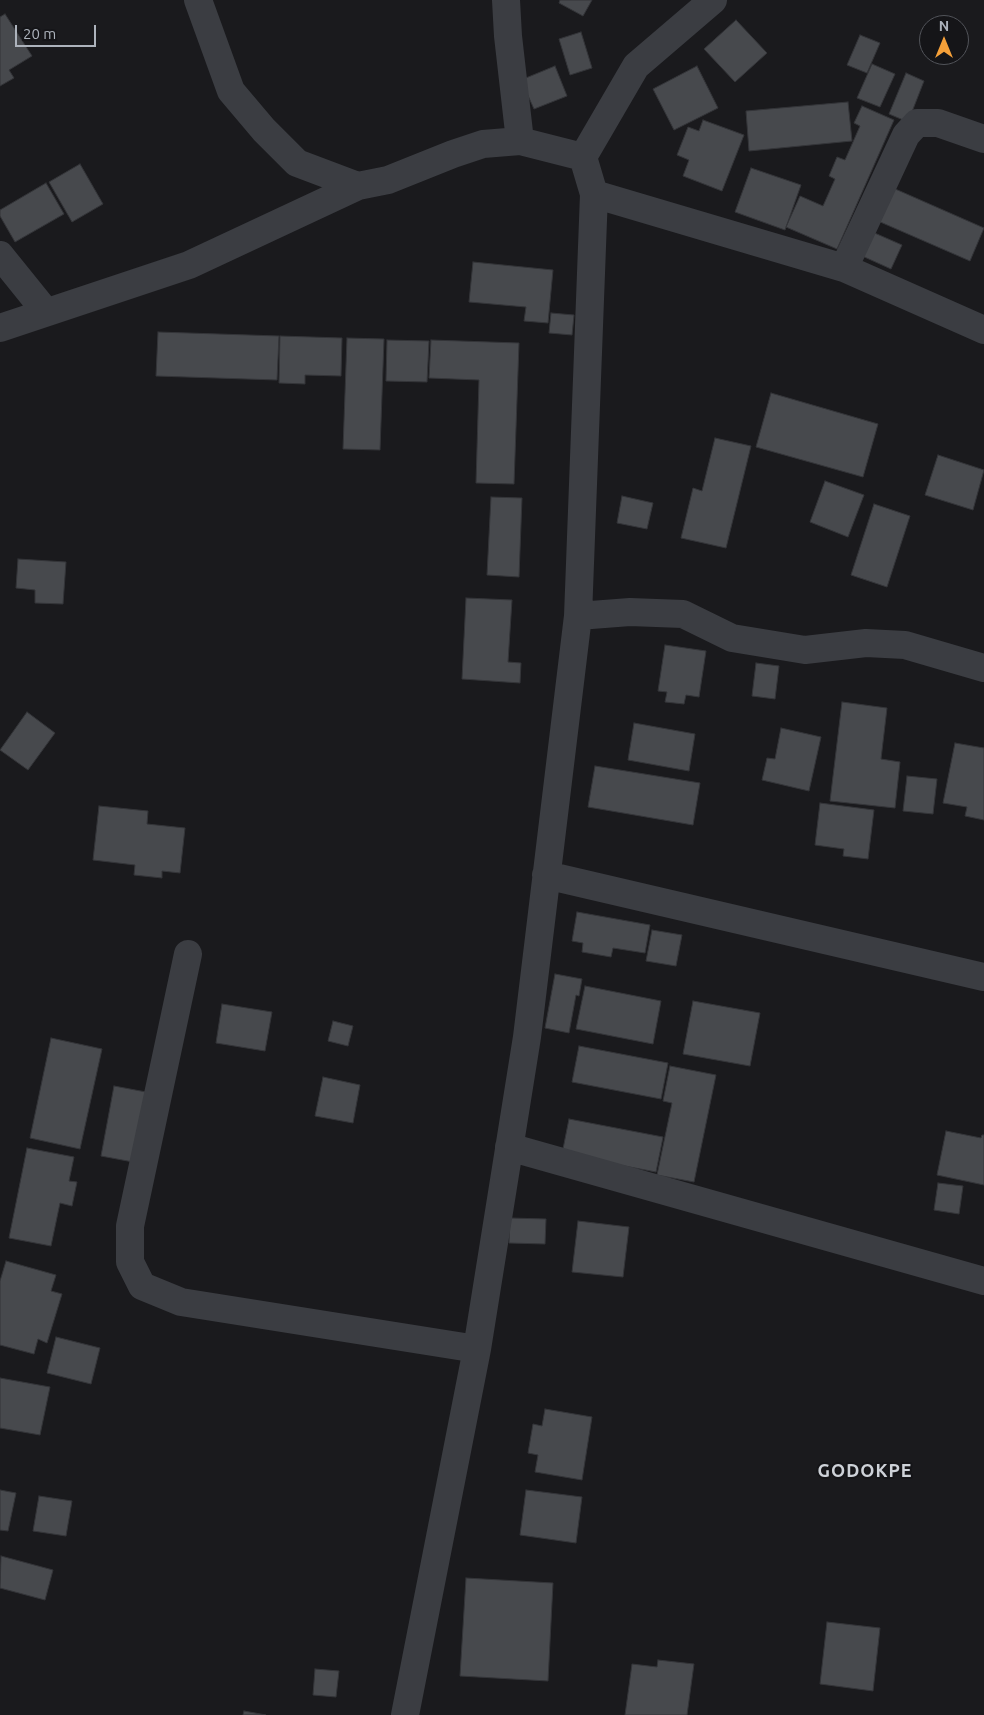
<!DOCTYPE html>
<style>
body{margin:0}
#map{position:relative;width:984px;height:1715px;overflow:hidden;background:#1a1a1d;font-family:Ubuntu,sans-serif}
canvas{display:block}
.north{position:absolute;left:919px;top:15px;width:50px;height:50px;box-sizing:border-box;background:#151518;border:1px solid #52545a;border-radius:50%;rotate:0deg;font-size:14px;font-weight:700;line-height:20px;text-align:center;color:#adb3bc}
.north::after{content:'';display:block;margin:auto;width:18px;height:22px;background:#f5a039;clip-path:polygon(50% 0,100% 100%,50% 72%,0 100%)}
.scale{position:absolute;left:15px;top:25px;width:81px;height:22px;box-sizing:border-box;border:2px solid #adb3bc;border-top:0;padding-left:6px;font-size:15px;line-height:18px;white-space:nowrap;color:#adb3bc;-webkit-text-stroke:4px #151518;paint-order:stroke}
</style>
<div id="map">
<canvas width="984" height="1715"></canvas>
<div class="north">N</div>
<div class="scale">20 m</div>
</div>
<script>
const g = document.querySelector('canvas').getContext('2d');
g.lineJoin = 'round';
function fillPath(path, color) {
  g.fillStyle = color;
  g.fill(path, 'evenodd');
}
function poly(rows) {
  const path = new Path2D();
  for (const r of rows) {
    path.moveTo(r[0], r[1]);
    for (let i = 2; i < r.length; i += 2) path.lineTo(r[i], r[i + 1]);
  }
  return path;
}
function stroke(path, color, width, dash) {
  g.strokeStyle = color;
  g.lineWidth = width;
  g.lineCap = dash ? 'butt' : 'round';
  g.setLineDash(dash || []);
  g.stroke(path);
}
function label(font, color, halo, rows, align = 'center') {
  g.font = font + ' Ubuntu,sans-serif';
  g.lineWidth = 4;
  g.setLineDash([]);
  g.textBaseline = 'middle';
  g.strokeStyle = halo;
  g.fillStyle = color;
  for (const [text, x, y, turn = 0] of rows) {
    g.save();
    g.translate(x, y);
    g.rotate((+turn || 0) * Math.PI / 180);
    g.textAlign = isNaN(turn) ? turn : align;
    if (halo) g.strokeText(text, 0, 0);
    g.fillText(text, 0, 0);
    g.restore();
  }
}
const building = poly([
 [560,0,592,0,583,16,559,3,560,0],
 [5,14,32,56,9,70,14,78,0,86,0,17,5,14],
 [736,20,767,53,735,82,704,49,736,20],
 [581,32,592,68,570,75,559,39,581,32],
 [860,35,880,43,867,73,847,65,860,35],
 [872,64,895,74,880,107,857,98,872,64],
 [555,66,567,96,534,109,521,80,555,66],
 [697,66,718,108,674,130,653,89,697,66],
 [906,73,924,81,908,122,889,114,906,73],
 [848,102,852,141,749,151,746,111,848,102],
 [862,106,894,120,837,249,786,227,800,196,823,206,835,179,829,176,837,157,845,160,860,126,854,123,862,106],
 [703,120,744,135,722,191,683,176,689,160,677,155,688,127,699,131,703,120],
 [80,164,103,204,72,222,49,182,80,164],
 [751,168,801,185,785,230,735,212,751,168],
 [46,183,64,214,15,242,0,216,0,210,46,183],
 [893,188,984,228,970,261,878,221,893,188],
 [870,231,902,245,891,269,860,255,870,231],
 [473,262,553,270,548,323,524,321,526,307,469,302,473,262],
 [551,313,574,315,572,335,549,333,551,313],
 [158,332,279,336,277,380,156,376,158,332],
 [280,336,342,338,341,376,305,375,305,384,279,383,280,336],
 [347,338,384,339,380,450,343,449,347,338],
 [387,340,429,341,427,382,386,381,387,340],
 [431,340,519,343,514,484,476,483,479,380,429,378,431,340],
 [771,393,878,424,863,477,756,447,771,393],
 [715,438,751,446,726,548,681,538,693,488,702,491,715,438],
 [938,455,984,470,973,510,925,495,938,455],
 [825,481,864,495,848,537,810,522,825,481],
 [622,496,653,503,647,529,617,523,622,496],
 [491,497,522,498,519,577,487,575,491,497],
 [874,504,910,516,887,587,851,575,874,504],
 [18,559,66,562,63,604,35,603,35,590,16,588,18,559],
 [466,598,512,600,508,662,521,663,520,683,462,679,466,598],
 [665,645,706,651,699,697,686,695,684,704,665,702,667,692,658,691,665,645],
 [756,663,779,666,775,699,752,696,756,663],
 [842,702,887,708,881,759,900,762,895,808,830,801,842,702],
 [27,712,55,733,28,770,0,750,27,712],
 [634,723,695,734,689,771,628,760,634,723],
 [781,728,821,737,809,791,762,780,767,758,775,759,781,728],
 [955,743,984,748,984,820,965,816,967,807,943,803,955,743],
 [595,766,700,783,693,825,588,807,595,766],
 [907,776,937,779,933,814,903,811,907,776],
 [820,803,874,810,868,859,843,856,844,849,815,845,820,803],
 [99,806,148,811,147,824,185,828,180,873,162,871,162,878,134,875,135,865,93,860,99,806],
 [577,912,650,925,645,953,613,948,611,957,582,952,583,943,572,941,577,912],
 [652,930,682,935,676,966,646,961,652,930],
 [555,974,582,979,579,996,576,995,569,1033,545,1028,555,974],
 [585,986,661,1001,653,1044,576,1029,585,986],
 [693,1001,760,1013,750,1066,683,1054,693,1001],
 [222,1004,272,1012,265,1051,216,1043,222,1004],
 [333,1021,353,1026,348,1046,328,1041,333,1021],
 [51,1038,102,1049,80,1149,30,1138,51,1038],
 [579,1046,668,1063,661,1099,572,1082,579,1046],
 [670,1066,716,1075,694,1182,657,1175,672,1103,663,1101,670,1066],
 [323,1077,360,1085,353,1123,315,1116,323,1077],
 [114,1086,146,1092,133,1162,101,1156,114,1086],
 [569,1119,663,1137,656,1172,562,1154,569,1119],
 [946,1131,981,1138,982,1135,984,1135,984,1185,937,1175,946,1131],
 [27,1148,74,1157,69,1181,77,1182,72,1206,60,1203,51,1246,9,1238,27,1148],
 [938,1183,963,1186,959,1214,934,1210,938,1183],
 [510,1218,546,1219,545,1244,509,1243,510,1218],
 [578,1221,629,1227,623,1277,572,1272,578,1221],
 [6,1261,56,1275,51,1291,62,1294,47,1343,38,1339,34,1354,0,1345,0,1281,6,1261],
 [56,1337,100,1348,91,1384,47,1373,56,1337],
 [0,1378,50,1387,40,1435,0,1428,0,1378],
 [545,1409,592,1417,582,1480,535,1472,538,1455,528,1453,533,1424,542,1426,545,1409],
 [0,1490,16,1493,8,1531,0,1530,0,1490],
 [526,1490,582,1497,576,1543,520,1535,526,1490],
 [39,1496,72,1501,66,1536,33,1531,39,1496],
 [1,1556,53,1570,45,1600,0,1588,1,1556],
 [466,1578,553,1583,548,1681,460,1676,466,1578],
 [827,1622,880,1628,873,1691,820,1684,827,1622],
 [658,1660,694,1664,687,1715,625,1715,632,1664,657,1667,658,1660],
 [315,1669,339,1671,336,1697,313,1695,315,1669],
 [244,1711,266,1715,243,1715,244,1711]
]);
fillPath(building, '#47494d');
stroke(building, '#343539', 1);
stroke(poly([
 [198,0,231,91,264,130,297,163,358,186,388,180,453,154,483,144,520,141,583,157],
 [506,0,508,36,520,141],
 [594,194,844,268,984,330],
 [0,255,46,312],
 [844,268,906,135,917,123,938,123,984,139],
 [0,328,189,265,358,186],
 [578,616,630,612,683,614,732,638,805,650,866,643,905,645,984,668],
 [546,875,984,977],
 [188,954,130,1226,130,1262,142,1286,181,1302,477,1349],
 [509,1147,984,1281],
 [405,1715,477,1349,527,1037,578,616,594,194,583,157,636,66,713,0]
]), '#3b3d42', 28);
g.letterSpacing = '1px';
label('bold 18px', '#ced2d8', '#151518', [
 ["GODOKPE",865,1471]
]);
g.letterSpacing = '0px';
</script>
